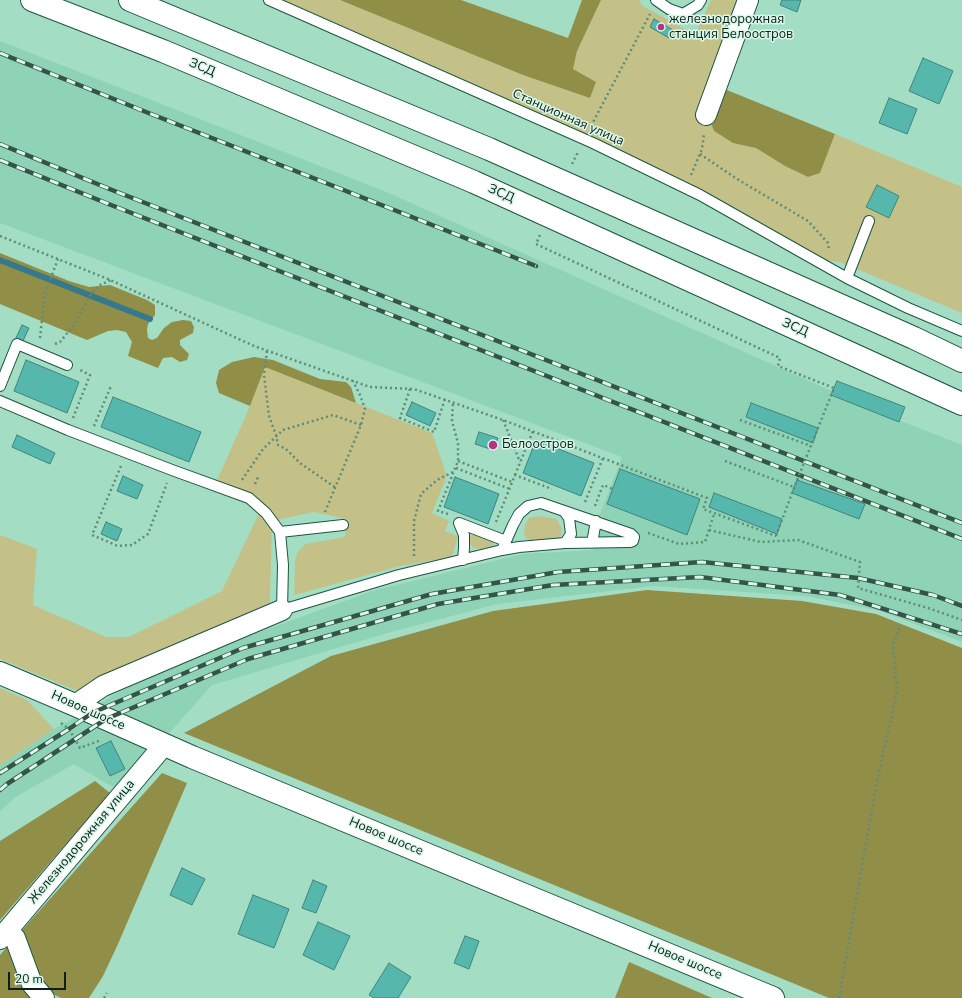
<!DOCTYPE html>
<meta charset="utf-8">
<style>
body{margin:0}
#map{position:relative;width:962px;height:998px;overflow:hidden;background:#a3ddc4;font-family:"Nunito Sans",sans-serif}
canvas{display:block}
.scale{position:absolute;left:8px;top:972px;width:58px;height:18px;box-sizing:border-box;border:2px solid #092118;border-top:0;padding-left:5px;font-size:12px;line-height:14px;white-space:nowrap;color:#092118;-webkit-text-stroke:3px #daf7e9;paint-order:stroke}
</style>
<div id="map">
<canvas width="962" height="998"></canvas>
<div class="scale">20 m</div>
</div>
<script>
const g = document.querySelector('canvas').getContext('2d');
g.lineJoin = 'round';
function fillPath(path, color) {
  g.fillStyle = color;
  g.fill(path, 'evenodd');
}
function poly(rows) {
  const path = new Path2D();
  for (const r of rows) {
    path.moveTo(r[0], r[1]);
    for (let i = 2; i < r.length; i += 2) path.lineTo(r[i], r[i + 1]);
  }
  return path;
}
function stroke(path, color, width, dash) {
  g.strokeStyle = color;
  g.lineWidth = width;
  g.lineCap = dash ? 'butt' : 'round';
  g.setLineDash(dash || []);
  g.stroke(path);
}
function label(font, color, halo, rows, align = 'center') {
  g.font = font + ' "Nunito Sans",sans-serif';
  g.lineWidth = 3;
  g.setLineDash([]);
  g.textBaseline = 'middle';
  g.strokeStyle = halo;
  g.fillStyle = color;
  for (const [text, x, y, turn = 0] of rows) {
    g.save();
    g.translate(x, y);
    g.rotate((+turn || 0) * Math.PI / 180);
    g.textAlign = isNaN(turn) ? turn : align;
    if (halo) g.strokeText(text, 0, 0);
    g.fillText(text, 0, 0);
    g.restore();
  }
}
fillPath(poly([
 [0,41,384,191,883,414,962,445,962,642,881,611,806,596,653,586,497,604,391,632,212,685,118,790,74,764,17,796,0,811,0,765,54,729,164,667,372,591,522,554,593,550,600,514,622,457,0,223]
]), '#8fd3b6');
fillPath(poly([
 [269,0,340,0,523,75,590,97,596,82,572,69,577,51,601,0,639,0,643,6,695,35,711,0,747,0,707,113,714,131,733,143,756,148,785,166,808,177,820,173,835,134,962,187,962,313,840,262,813,260,700,195],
 [265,367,432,433,447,476,432,513,449,521,445,531,458,536,452,557,400,566,294,595,295,562,297,553,305,544,345,537,346,519,314,512,272,521,270,603,96,679,80,692,0,659,0,535,37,549,33,605,106,637,129,637,222,591,261,509,215,485,250,406],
 [538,516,557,519,562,529,561,536,554,540,529,541,524,535,525,525,529,518],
 [475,534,494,542,493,546,481,549,473,548,467,541,469,536],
 [0,688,27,700,54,729,0,765]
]), '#c3c187');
fillPath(poly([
 [340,0,461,0,568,38,582,0,601,0,577,51,573,69,596,82,590,98,523,75],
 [717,86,835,134,820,173,808,177,785,166,756,148,733,143,714,131,707,113],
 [0,253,69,281,89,287,110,285,147,300,155,305,155,315,148,324,147,330,148,338,152,340,157,338,164,328,172,322,183,320,191,321,194,327,193,333,180,340,180,345,189,354,187,360,180,362,172,357,163,358,158,368,128,356,132,342,126,332,117,330,108,331,87,340,0,304],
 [254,357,273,360,320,379,346,382,351,387,356,403,265,367,250,406,219,393,216,383,219,370,232,362],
 [647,590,802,601,876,614,962,648,962,998,829,998,184,733,331,656,493,611],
 [162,773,187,783,118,944,103,976,89,998,61,998,53,994,49,998,0,998,0,955],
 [95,781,110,793,0,920,0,841],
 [629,962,712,998,615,998]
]), '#918e47');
stroke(poly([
 [0,260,150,319]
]), '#36788c', 6);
const building = poly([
 [782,0,801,0,797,12,780,5,782,0],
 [654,19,673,30,669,38,650,27,654,19],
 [923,58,953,71,939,104,909,91,923,58],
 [889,98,917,109,907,134,879,123,889,98],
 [877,185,899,196,889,218,866,207,877,185],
 [22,325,29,328,22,343,15,340,22,325],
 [26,360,79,382,67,413,14,391,26,360],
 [837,381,905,407,899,422,831,395,837,381],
 [113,397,201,432,189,462,101,427,113,397],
 [412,402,436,413,430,426,406,415,412,402],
 [751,403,818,428,813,443,746,417,751,403],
 [479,432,498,438,493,450,475,444,479,432],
 [17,435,55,453,50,464,12,447,17,435],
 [536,440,594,463,581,496,523,473,536,440],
 [620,469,700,499,687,535,607,504,620,469],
 [123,476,143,485,137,499,117,491,123,476],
 [455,477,499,494,488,524,444,507,455,477],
 [797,480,865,504,859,519,792,493,797,480],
 [714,493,782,519,777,534,709,507,714,493],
 [106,522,122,529,117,541,101,534,106,522],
 [111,741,125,769,110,776,96,748,111,741],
 [182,868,205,879,192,905,170,895,182,868],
 [313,880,327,886,316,913,302,908,313,880],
 [253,895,289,909,274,948,238,934,253,895],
 [318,922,350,936,334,970,303,955,318,922],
 [465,936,479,941,469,969,454,963,465,936],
 [389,963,411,977,398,998,374,998,369,995,389,963]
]);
fillPath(building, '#56b7ac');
stroke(building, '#41847d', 1);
const service = poly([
 [269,0,593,143,700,195,847,278,908,308,962,331],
 [656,0,669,9,683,14,698,5,701,0],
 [847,278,869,221],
 [0,386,17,344,67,365],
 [0,401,68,430,172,470,249,498,266,513,280,532,283,565,282,610,399,575,502,550,519,547,565,543,630,542,633,541,634,537,631,534,541,503,528,506,519,514,513,525,502,550],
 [564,511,569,518,571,534,565,543],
 [280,532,343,525],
 [592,543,596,521],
 [463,560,464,548,464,535,459,523,506,541]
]);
const minor = poly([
 [706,115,748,0],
 [75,705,103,686,282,610],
 [7,931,15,938,32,984,44,998],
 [0,939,164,745]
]);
const secondary = poly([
 [0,673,75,705,192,757,773,998]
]);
const motorway = poly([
 [32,0,163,51,474,182,962,404],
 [130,0,489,149,914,338,962,361]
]);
stroke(service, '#1b5541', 12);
stroke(minor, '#1b5541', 22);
stroke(secondary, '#1b5541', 24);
stroke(motorway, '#1b5541', 24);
stroke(poly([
 [591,126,650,14],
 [700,154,737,179,808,221,828,243,829,251],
 [572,164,578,152],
 [691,175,702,149,704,134],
 [540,235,536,244,780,358,778,366,834,388],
 [0,236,108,279,254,346,370,387,414,389,503,420,707,498,703,509,776,536],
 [40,338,45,293,58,259],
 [55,344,60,342,73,326,89,297,98,286,111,280],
 [267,351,264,375,269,416,276,435,278,445,286,449,300,463,336,488],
 [410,389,400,418,434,432,445,399],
 [73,418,90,375,80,370],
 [503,420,520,462],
 [740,420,811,446],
 [94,426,111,386],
 [458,461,512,482],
 [725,461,794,487],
 [121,466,92,535,118,546,132,545,148,534,167,483],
 [456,468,510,489],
 [515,475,533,431],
 [242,480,263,449,283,430,333,415,361,425],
 [255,484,259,475],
 [585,502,603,458],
 [595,506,603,485,613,489],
 [325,512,361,425,365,409,360,395,353,381],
 [448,514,438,511,458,461,458,443,452,421,453,402],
 [496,522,515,475,552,489],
 [709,530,761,542,798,540,860,562,858,588,928,608,962,620],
 [648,533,679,544,705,542,714,514],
 [414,556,414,521,421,494,437,480,453,472],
 [61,723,69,729,80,748,101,740],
 [104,998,107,993],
 [839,998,876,786,897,691,893,644,900,627]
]), '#608b79', 2.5, [2, 3]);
stroke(service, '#fff', 10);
stroke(minor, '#fff', 20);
stroke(secondary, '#fff', 22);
stroke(motorway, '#fff', 22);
const rail = poly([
 [0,53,141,110,536,266],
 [0,144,112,190,962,523],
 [0,160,106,203,962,539],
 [0,773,69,729,92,713,243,648,432,594,558,572,702,562,858,578,933,595,962,606],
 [0,790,7,784,106,719,248,659,438,604,553,585,700,577,840,595,962,634]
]);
stroke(rail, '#335447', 4.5);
stroke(rail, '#daf7e9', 3, [9]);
stroke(poly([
 [776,536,792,493,834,388]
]), '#608b79', 2.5, [2, 3]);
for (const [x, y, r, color] of [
 [661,27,4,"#b23483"],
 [493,445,5,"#b23483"]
]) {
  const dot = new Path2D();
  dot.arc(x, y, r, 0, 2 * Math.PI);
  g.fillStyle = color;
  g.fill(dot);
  stroke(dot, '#daf7e9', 1.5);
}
label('13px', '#092118', '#daf7e9', [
 ["железнодорожная",669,20],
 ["станция Белоостров",669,35],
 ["Белоостров",502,445]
], 'left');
label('13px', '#092118', '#daf7e9', [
 ["ЗСД",202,68,23],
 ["Станционная улица",568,118,24],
 ["ЗСД",501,194,24],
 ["ЗСД",795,328,24],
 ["Новое шоссе",88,711,24],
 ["Новое шоссе",386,837,23],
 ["Железнодорожная улица",82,842,-50],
 ["Новое шоссе",685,961,23]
]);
</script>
